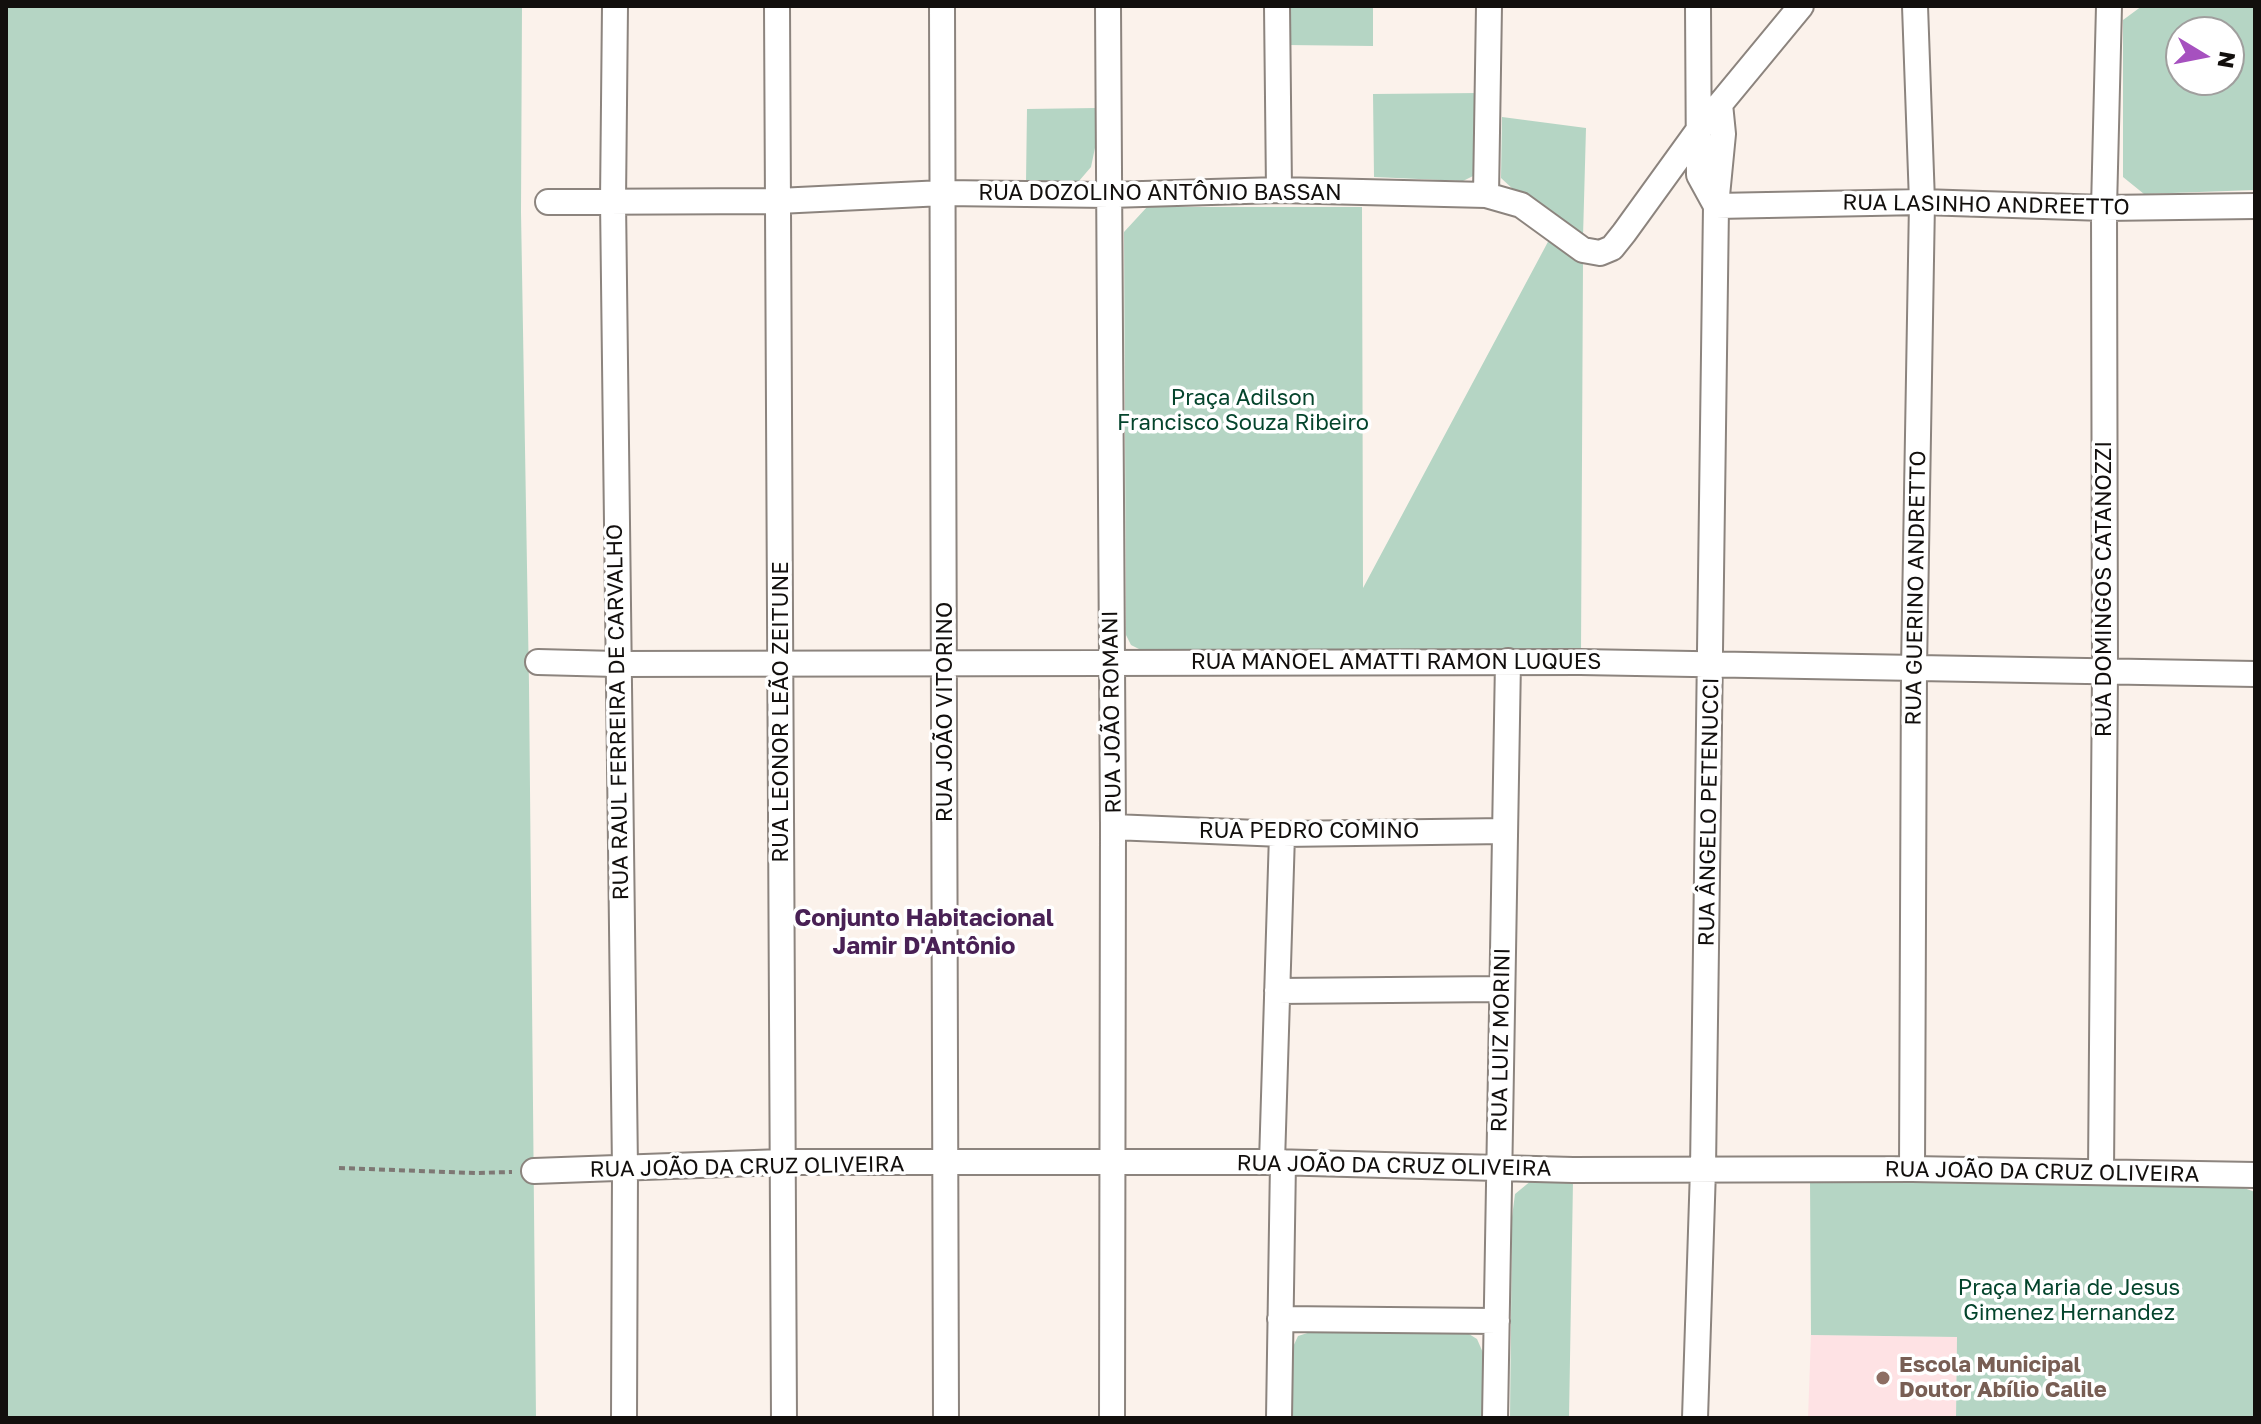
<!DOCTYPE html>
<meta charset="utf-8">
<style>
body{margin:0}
#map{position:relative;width:2261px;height:1424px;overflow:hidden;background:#fbf2eb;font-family:"Golos Text",sans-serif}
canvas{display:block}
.frame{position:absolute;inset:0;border:8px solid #120f0d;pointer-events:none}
.north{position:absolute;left:2165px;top:16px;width:80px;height:80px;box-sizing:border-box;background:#fff;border:2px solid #a09f9e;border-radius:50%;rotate:100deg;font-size:22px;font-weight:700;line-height:32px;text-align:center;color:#120f0d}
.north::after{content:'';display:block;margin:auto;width:28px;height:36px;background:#a651bf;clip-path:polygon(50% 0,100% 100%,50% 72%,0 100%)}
</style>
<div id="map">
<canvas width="2261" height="1424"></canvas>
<div class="frame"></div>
<div class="north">N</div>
</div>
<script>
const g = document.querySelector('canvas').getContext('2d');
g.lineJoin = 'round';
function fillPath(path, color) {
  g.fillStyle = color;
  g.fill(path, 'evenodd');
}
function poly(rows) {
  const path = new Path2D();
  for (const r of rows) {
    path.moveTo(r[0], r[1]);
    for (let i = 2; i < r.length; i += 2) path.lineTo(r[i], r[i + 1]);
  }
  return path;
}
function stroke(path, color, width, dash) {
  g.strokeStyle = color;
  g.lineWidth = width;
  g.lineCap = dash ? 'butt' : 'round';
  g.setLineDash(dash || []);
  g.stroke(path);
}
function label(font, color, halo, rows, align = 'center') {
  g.font = font + ' "Golos Text",sans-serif';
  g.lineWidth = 7;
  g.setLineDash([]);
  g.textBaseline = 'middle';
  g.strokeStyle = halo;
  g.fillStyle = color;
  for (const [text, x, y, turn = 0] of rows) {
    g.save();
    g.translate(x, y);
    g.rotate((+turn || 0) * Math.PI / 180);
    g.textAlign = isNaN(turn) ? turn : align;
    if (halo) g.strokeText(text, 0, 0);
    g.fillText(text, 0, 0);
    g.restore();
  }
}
fillPath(poly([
 [1811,1335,1957,1337,1956,1418,1808,1418]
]), '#fee2e4');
fillPath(poly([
 [6,6,522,6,521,212,529,685,536,1418,6,1418],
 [1286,6,1373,6,1373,46,1287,45],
 [2142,6,2255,6,2255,190,2144,194,2123,177,2123,20],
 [2181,32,2229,32,2229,80,2181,80],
 [1479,93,1478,166,1473,176,1463,181,1374,177,1373,94],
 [1096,108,1096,143,1091,167,1079,181,1026,182,1027,109],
 [1502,117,1586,128,1583,237,1515,191,1501,178],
 [1147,207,1362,207,1363,588,1550,238,1583,262,1581,653,1141,650,1131,645,1126,635,1124,232],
 [1532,1180,1573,1181,1569,1418,1510,1418,1512,1217,1515,1194],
 [1810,1181,2244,1188,2255,1192,2255,1418,1956,1418,1957,1337,1811,1335],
 [1320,1329,1464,1331,1477,1339,1484,1355,1484,1418,1290,1418,1292,1349,1298,1336]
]), '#b5d5c4');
const street = poly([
 [615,6,613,201,625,1169,624,1418],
 [777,6,784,1418],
 [942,6,946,1418],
 [1108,6,1113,827,1112,1418],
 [1277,6,1279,190],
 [1720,104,1723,134,1716,206,1922,202,2104,208,2255,206],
 [1486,195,1489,6],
 [548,202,778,201,943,193,1109,195,1279,190,1486,195,1521,205,1583,250,1600,253,1612,248,1624,233,1697,132,1801,6],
 [538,662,616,664,1580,662,2255,674],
 [1113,827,1282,834,1505,831],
 [1277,991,1502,989],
 [1272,1162,1282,834],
 [1912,1169,1914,668,1922,202,1915,6],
 [534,1171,782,1162,1272,1162,1573,1170,1912,1169,2255,1175],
 [2101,1172,2105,670,2104,208,2109,6],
 [1280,1319,1497,1321],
 [1279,1418,1283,1162],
 [1495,1418,1508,661],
 [1695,1418,1703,1169,1716,206,1699,175,1698,6]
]);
stroke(street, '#8c847e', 28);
stroke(poly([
 [339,1168,475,1173,512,1172]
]), '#7e7874', 4, [6, 4]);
stroke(street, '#fff', 24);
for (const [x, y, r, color] of [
 [1883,1378,8,"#8d6e63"]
]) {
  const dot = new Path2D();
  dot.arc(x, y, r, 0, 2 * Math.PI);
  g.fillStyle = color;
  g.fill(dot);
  stroke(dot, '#fff', 3);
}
label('22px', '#120f0d', '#fff', [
 ["RUA DOZOLINO ANTÔNIO BASSAN",1160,193],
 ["RUA LASINHO ANDREETTO",1986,205,1],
 ["RUA GUERINO ANDRETTO",1916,588,-89],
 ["RUA DOMINGOS CATANOZZI",2104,589,-90],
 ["RUA MANOEL AMATTI RAMON LUQUES",1396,662],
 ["RUA RAUL FERREIRA DE CARVALHO",618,712,-91],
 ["RUA LEONOR LEÃO ZEITUNE",781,712,-90],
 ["RUA JOÃO VITORINO",945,712,-90],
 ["RUA JOÃO ROMANI",1112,712,-91],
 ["RUA ÂNGELO PETENUCCI",1709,812,-89],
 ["RUA PEDRO COMINO",1309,831],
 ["RUA LUIZ MORINI",1501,1040,-89],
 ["RUA JOÃO DA CRUZ OLIVEIRA",1394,1166,1],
 ["RUA JOÃO DA CRUZ OLIVEIRA",747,1167,-1],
 ["RUA JOÃO DA CRUZ OLIVEIRA",2042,1172,1]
]);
label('22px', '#04442c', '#fff', [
 ["Praça Adilson",1243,398],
 ["Francisco Souza Ribeiro",1243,423],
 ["Praça Maria de Jesus",2069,1288],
 ["Gimenez Hernandez",2069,1313]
]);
label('bold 22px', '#785e54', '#fff', [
 ["Escola Municipal",1899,1365],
 ["Doutor Abílio Calile",1899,1390]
], 'left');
label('bold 24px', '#492155', '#fff', [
 ["Conjunto Habitacional",924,918],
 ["Jamir D'Antônio",924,946]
]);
</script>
